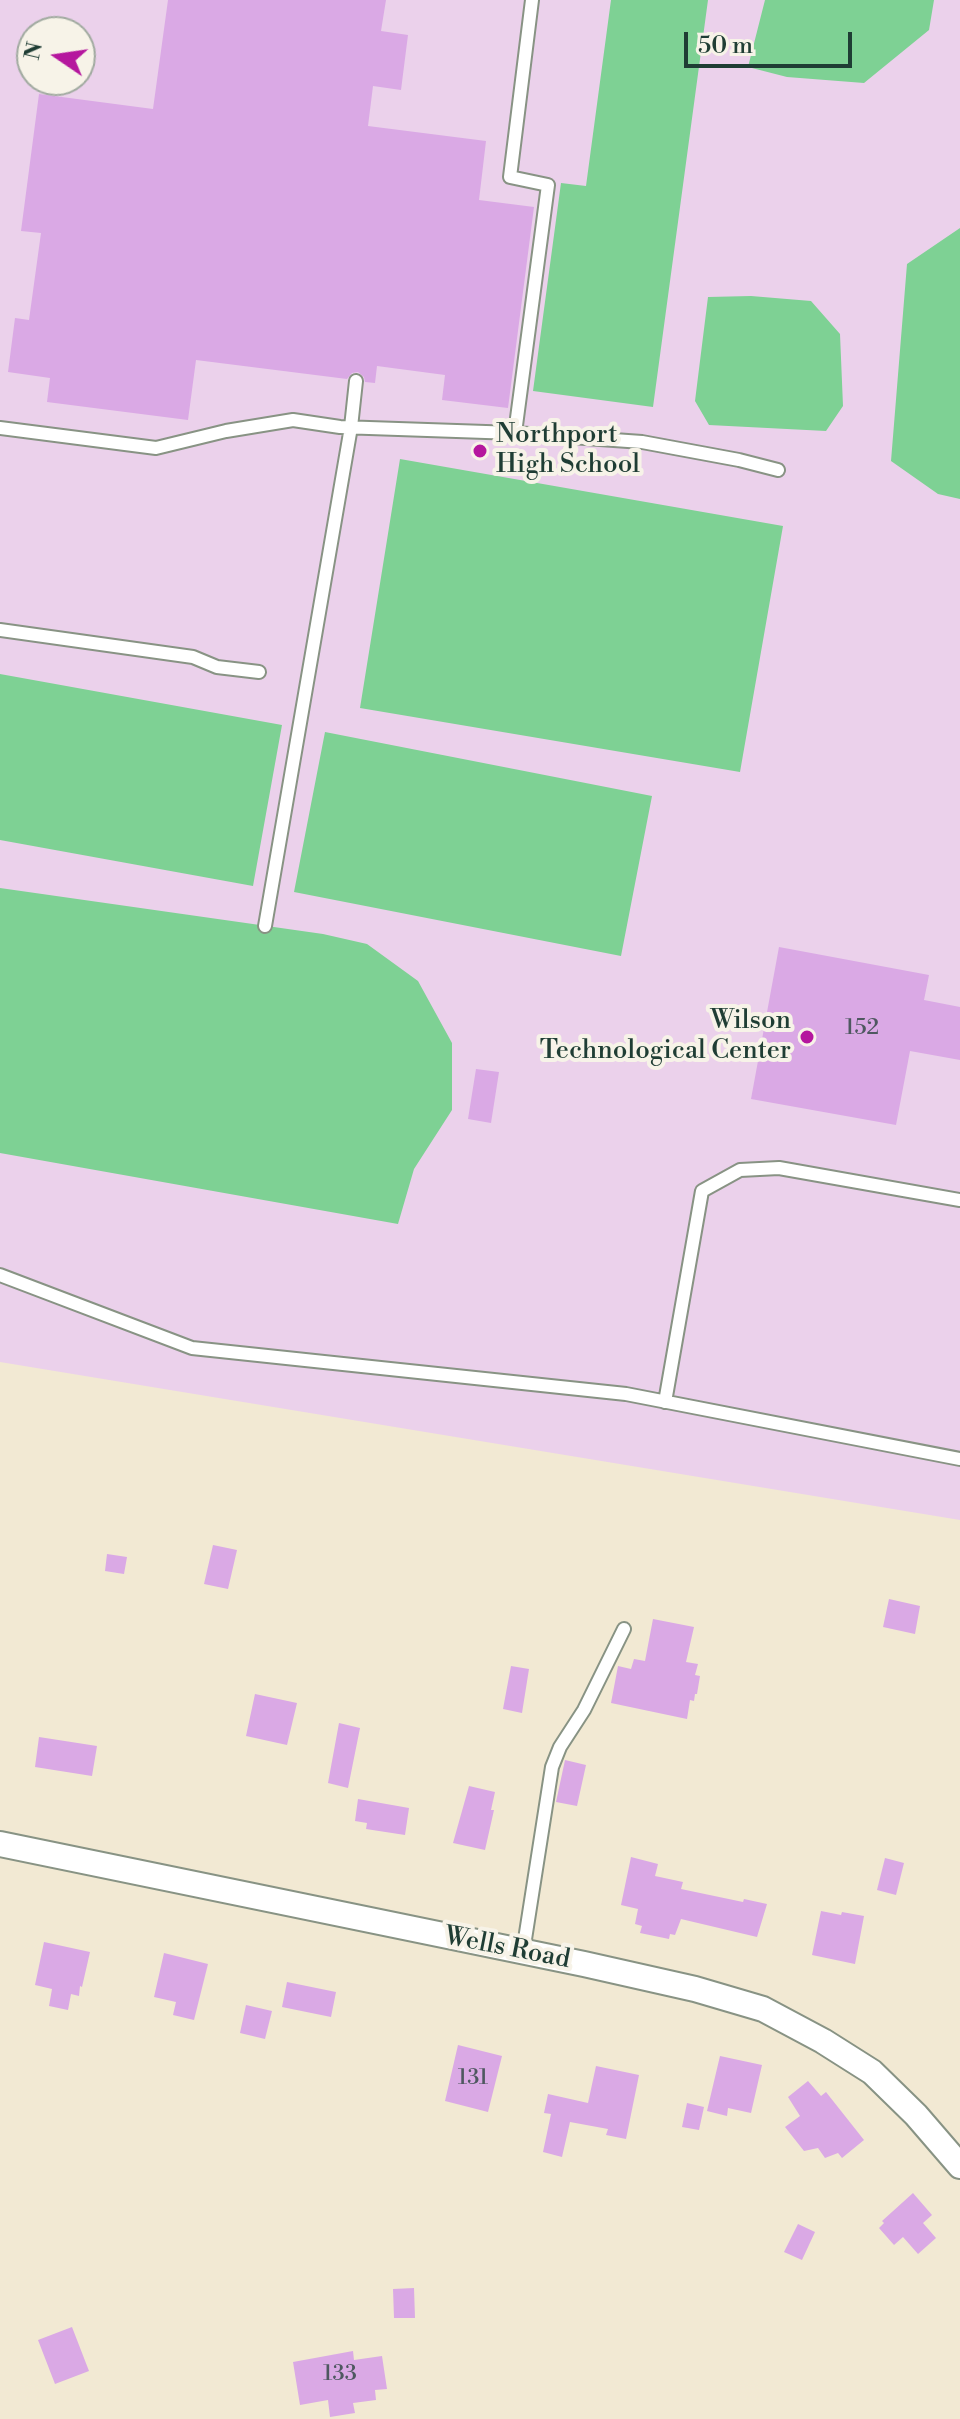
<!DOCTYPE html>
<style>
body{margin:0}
#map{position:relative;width:960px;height:2419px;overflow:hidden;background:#f2e9d3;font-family:"Libre Bodoni",serif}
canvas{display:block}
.north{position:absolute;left:16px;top:16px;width:80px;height:80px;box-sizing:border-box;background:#f7f3e8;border:2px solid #a1aaa0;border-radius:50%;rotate:283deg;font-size:22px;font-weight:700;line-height:32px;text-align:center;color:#1f3d34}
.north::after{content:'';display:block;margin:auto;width:28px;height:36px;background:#b5179e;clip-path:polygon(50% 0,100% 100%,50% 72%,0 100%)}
.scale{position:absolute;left:684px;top:32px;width:168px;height:36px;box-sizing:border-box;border:4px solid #1f3d34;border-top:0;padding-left:10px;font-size:24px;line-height:28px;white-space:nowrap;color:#1f3d34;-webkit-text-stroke:6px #f7f3e8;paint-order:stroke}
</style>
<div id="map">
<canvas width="960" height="2419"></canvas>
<div class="north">N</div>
<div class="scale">50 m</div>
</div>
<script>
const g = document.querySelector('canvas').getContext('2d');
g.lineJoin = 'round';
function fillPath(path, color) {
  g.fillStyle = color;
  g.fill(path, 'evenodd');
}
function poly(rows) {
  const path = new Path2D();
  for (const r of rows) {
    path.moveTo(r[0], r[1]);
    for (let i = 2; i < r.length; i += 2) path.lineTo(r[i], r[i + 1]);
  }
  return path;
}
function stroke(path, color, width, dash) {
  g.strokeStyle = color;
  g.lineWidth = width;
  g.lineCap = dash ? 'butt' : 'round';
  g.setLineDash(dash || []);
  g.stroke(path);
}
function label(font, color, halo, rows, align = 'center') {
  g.font = font + ' "Libre Bodoni",serif';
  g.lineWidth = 8;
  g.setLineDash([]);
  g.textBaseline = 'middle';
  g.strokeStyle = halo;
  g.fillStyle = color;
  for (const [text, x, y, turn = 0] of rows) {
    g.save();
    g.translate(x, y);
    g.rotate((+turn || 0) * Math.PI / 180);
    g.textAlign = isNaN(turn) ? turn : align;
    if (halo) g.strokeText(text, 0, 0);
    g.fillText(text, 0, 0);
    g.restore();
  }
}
fillPath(poly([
 [0,0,960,0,960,1520,0,1362],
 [32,32,80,32,80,80,32,80]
]), '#ebd1eb');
fillPath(poly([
 [611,0,708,0,653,407,533,391,561,183,586,186],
 [765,0,934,0,929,30,864,83,787,77,748,67],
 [960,228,960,499,938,494,891,461,907,264],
 [751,296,811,301,840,334,843,406,826,431,709,425,695,401,708,297],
 [400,459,783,526,740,772,360,708],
 [0,674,282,725,253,886,0,840],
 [325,732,652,796,621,956,294,892],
 [0,888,323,934,367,944,418,981,452,1043,452,1110,414,1169,398,1224,0,1153]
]), '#7ed194');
fillPath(poly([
 [168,0,386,0,381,31,408,35,401,90,373,86,368,126,486,141,479,200,534,207,508,408,442,400,445,375,377,366,375,383,365,382,364,377,358,372,352,373,347,379,196,360,188,420,47,402,50,378,8,372,15,318,29,320,41,233,21,231,39,94,153,109],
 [779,947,929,975,924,1000,960,1007,960,1060,910,1051,896,1125,751,1099],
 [476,1069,499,1072,491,1123,468,1119],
 [213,1545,237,1550,228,1589,204,1584],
 [107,1554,127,1557,124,1574,105,1571],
 [889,1599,920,1606,915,1634,883,1627],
 [653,1619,694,1627,686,1662,698,1664,695,1675,700,1676,697,1694,695,1694,694,1701,690,1700,687,1719,611,1703,618,1666,631,1669,634,1659,645,1661],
 [511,1666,529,1669,522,1713,503,1709],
 [255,1694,297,1703,287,1745,246,1736],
 [339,1723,360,1728,348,1788,328,1783],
 [39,1737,97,1746,92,1776,35,1767],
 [565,1760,586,1765,577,1806,556,1802],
 [469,1786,495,1792,491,1810,494,1810,485,1850,453,1843],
 [358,1799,409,1808,405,1835,366,1829,367,1823,355,1821],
 [631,1857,658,1864,655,1876,683,1882,681,1889,743,1902,744,1899,767,1904,757,1937,681,1919,675,1935,670,1934,669,1939,640,1933,642,1926,635,1924,638,1909,621,1905],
 [885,1858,904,1863,896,1895,877,1890],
 [821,1911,841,1915,842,1912,864,1916,855,1964,812,1955],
 [44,1942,90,1952,82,1987,80,1986,79,1996,71,1994,68,2010,49,2006,52,1989,35,1985],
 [164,1953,208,1964,194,2020,173,2015,176,2002,154,1997],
 [287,1982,336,1992,331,2017,282,2007],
 [246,2005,272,2011,265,2039,240,2033],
 [458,2045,502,2056,488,2112,445,2101],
 [720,2056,762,2065,751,2113,728,2108,727,2116,707,2111],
 [596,2066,639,2075,626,2139,606,2135,608,2129,570,2122,562,2157,543,2152,551,2114,544,2113,548,2094,588,2103],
 [808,2081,821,2096,826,2092,864,2140,842,2158,838,2153,825,2158,818,2148,804,2151,785,2127,800,2116,788,2097],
 [687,2103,704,2107,699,2130,682,2127],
 [913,2193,932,2215,923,2223,936,2238,918,2254,903,2237,894,2245,879,2228,884,2223,882,2221],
 [798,2224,815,2232,802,2260,784,2252],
 [414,2288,415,2318,394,2318,393,2289],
 [72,2327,89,2371,55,2384,38,2340],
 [353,2351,354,2360,382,2356,387,2389,375,2390,376,2400,353,2403,355,2413,330,2417,328,2400,300,2405,293,2362]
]), '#daa9e5');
const lane = poly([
 [0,428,156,448,226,431,293,420,340,427,515,433,642,442,739,460,778,470],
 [515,433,548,185,510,177,532,0],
 [0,630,193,657,217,667,259,672],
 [265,926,351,427,356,381],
 [0,1275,192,1348,626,1394,960,1459],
 [665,1402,702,1191,740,1170,779,1168,960,1200],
 [523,1952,552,1767,560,1747,584,1710,624,1629]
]);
const street = poly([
 [0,1844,584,1964,695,1989,763,2009,823,2041,872,2072,916,2115,960,2166]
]);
stroke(lane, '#889384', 16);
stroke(street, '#889384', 28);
stroke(lane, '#fff', 12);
stroke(street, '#fff', 24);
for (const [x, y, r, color] of [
 [480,451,8,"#b5179e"],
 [807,1037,8,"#b5179e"]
]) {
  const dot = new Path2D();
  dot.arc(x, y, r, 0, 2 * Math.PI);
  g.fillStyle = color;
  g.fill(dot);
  stroke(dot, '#f7f3e8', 3);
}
label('22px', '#4e5860', null, [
 ["152",862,1029],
 ["131",473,2079],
 ["133",340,2375]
]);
label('26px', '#1f3d34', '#f7f3e8', [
 ["Northport",496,436],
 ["High School",496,466],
 ["Wilson",791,1022,"right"],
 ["Technological Center",791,1052,"right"]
], 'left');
label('26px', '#1f3d34', '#f7f3e8', [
 ["Wells Road",507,1949,11]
]);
</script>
